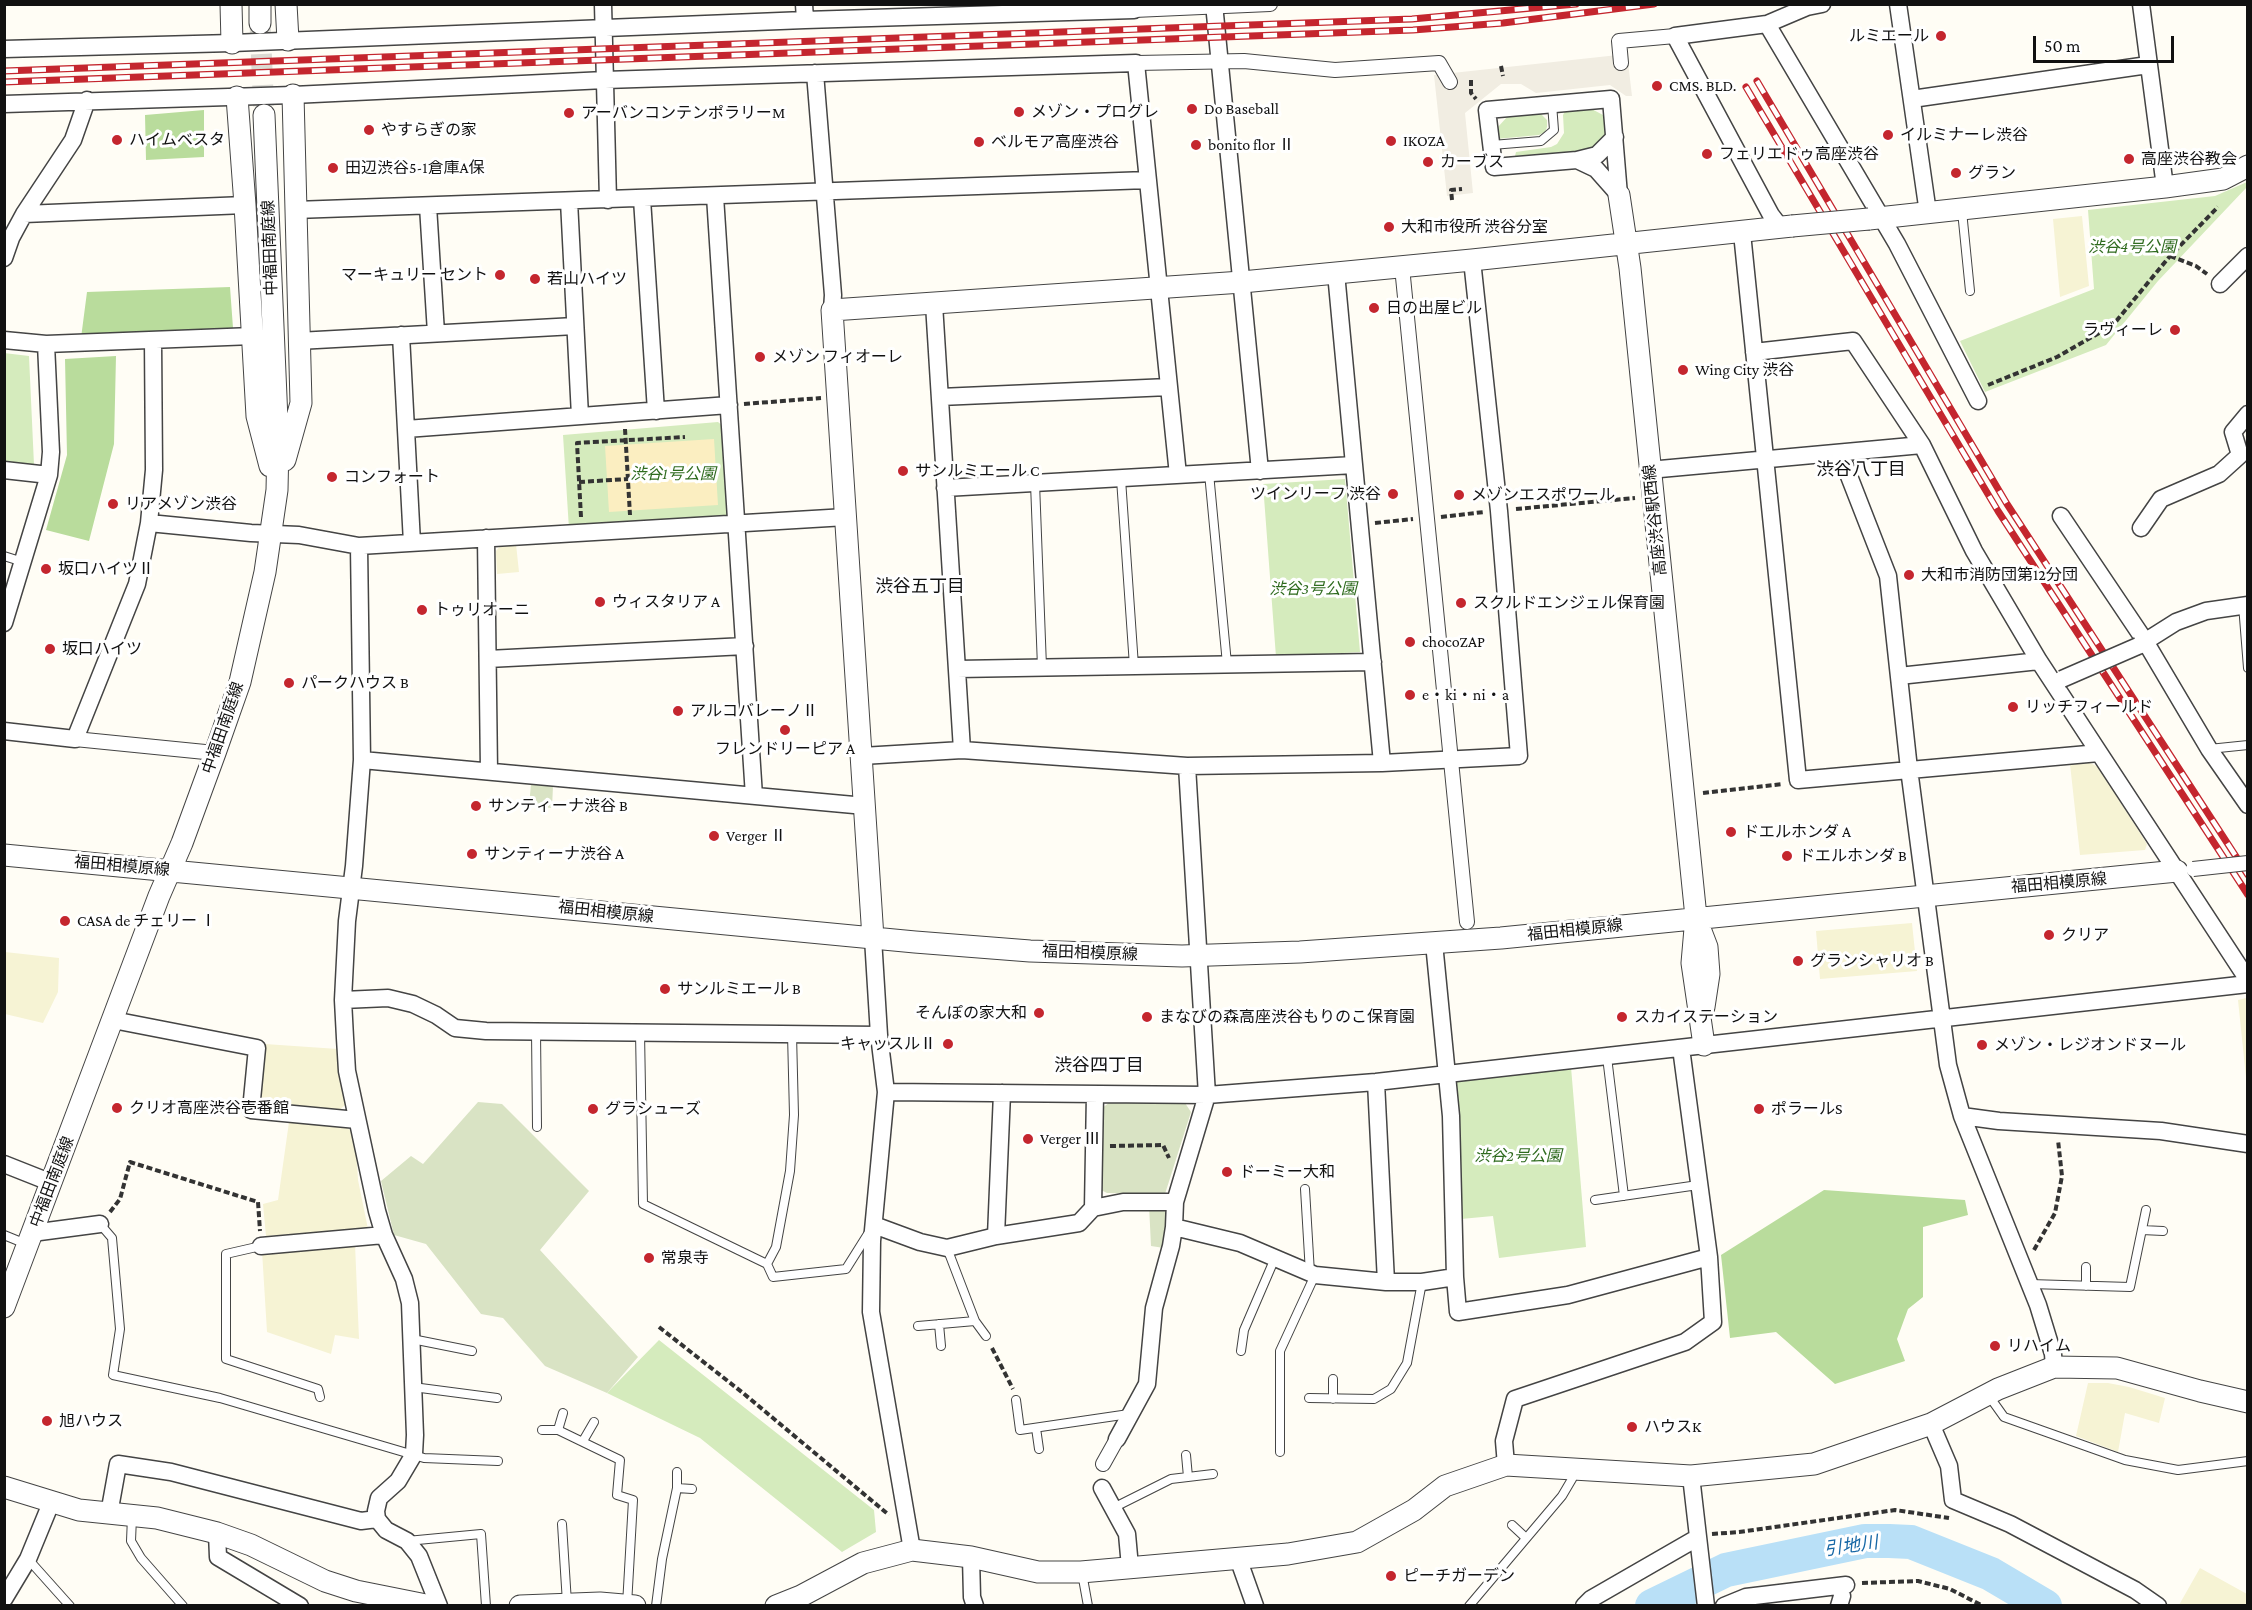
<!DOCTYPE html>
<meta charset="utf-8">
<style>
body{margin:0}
#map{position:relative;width:2252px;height:1610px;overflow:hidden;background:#fffdf5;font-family:"Crimson Pro",serif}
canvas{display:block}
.frame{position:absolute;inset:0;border:6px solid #111;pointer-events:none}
.scale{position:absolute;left:2033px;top:36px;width:141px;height:27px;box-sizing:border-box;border:3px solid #111;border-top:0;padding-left:8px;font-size:18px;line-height:21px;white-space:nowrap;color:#111;-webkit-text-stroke:4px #fff;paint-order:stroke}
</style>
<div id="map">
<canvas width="2252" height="1610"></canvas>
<div class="frame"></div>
<div class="scale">50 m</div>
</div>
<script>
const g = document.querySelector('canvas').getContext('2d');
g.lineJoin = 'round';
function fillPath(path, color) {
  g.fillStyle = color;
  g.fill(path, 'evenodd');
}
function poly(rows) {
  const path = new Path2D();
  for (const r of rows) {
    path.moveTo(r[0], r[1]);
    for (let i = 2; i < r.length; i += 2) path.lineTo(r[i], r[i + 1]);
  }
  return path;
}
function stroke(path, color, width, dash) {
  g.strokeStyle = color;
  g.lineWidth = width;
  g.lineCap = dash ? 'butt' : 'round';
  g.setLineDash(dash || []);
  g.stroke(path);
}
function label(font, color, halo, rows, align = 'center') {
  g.font = font + ' "Crimson Pro","Noto Sans JP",serif';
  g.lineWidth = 6;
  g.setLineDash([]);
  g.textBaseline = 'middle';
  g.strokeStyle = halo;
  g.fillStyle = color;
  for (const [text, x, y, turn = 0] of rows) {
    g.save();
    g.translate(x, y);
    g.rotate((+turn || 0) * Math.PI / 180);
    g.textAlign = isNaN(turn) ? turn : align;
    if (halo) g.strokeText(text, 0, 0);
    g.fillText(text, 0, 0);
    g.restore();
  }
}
fillPath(poly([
 [2082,216,2089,286,2060,297,2053,219],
 [516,544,519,572,497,574,496,551,501,545],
 [2090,763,2098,767,2147,844,2145,850,2080,855,2070,764],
 [1912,923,1917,971,1820,979,1816,931],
 [5,952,59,958,58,992,43,1023,5,1014],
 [2246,998,2248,1000,2247,1087,2238,1000],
 [265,1044,338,1049,345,1105,337,1112,262,1105,257,1098],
 [289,1122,345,1127,355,1133,358,1180,368,1229,266,1236,263,1204,278,1200],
 [355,1244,359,1339,335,1335,331,1354,267,1332,262,1251],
 [2088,1383,2108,1383,2129,1387,2165,1398,2159,1423,2125,1413,2118,1452,2076,1436],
 [2200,1568,2247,1594,2247,1605,2179,1605]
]), '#f6f3d4');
fillPath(poly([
 [1588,107,1603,115,1607,120,1608,134,1590,151,1515,156,1516,152,1551,147,1557,144,1564,133,1563,115,1565,111],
 [1540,113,1547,120,1547,127,1545,132,1539,135,1496,139,1497,128,1508,116],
 [2247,182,2247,187,2158,281,2106,345,1985,392,1960,341,2094,289,2088,210,2215,196],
 [4,353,29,356,34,465,5,462],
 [718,422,724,427,729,515,724,519,569,529,563,435],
 [1345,479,1360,652,1276,657,1263,484],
 [1571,1067,1586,1247,1499,1258,1493,1216,1461,1219,1454,1080],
 [659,1340,874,1510,876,1532,842,1552,700,1438,607,1393]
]), '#d5ebbd');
fillPath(poly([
 [204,110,204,157,146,160,145,115],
 [230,287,233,328,81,338,87,292],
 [116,356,114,444,89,541,46,530,67,455,65,359],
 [1824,1190,1965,1200,1968,1215,1923,1227,1923,1297,1908,1309,1897,1339,1905,1361,1835,1384,1776,1332,1730,1338,1721,1255]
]), '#b9dc9c');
fillPath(poly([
 [714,439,718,505,609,512,605,446]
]), '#fbeec1');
fillPath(poly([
 [531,784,553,786,552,808,529,806],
 [478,1102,502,1104,589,1191,540,1250,638,1357,607,1393,545,1366,503,1318,481,1314,426,1244,394,1235,381,1181,411,1156,423,1164],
 [1110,1102,1185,1103,1191,1112,1165,1194,1107,1193,1101,1190,1101,1109],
 [1149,1205,1169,1209,1164,1248,1151,1246]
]), '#d9e3c4');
fillPath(poly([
 [1627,54,1632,96,1626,96,1610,85,1536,93,1521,84,1501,84,1475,105,1465,113,1473,193,1447,196,1434,75]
]), '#f1ede2');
stroke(poly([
 [1652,1606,1726,1570,1865,1541,1889,1541,1911,1542,1991,1574,2045,1606]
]), '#b9e0f7', 34);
stroke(poly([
 [260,23,264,115]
]), '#dbdad3', 21, [21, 10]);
const service = poly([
 [1492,145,1541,141,1554,130,1552,104],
 [1962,211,1970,291],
 [1209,473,1227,664],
 [1121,479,1134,666],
 [1035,483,1042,667],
 [4,556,23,562],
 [2243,605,2248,668],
 [2209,749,2248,745],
 [536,1031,537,1127],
 [640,1032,643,1204,767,1264,773,1277,846,1269,868,1234],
 [1607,1057,1624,1196],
 [1305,1189,1310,1273],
 [1595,1200,1698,1185],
 [100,1224,112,1238,120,1329,113,1375,220,1398,424,1458,498,1461],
 [2142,1230,2163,1231],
 [4,1235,26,1244],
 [261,1246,226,1254,226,1359,318,1389,320,1397],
 [947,1248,975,1321,986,1336],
 [767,1264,776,1247,790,1171,794,1115,792,1034],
 [2086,1267,2086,1286],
 [2030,1284,2130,1287,2146,1210],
 [939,1324,941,1346],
 [918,1326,975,1321],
 [412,1339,472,1351],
 [1241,1351,1244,1330,1275,1258],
 [413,1387,497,1398],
 [1989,1396,2004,1417,2125,1460,2178,1470,2248,1461],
 [1309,1398,1374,1399,1391,1389,1407,1363,1422,1282],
 [1333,1399,1333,1379],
 [1016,1400,1020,1430,1129,1414],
 [1036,1428,1039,1449],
 [542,1430,558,1430,620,1460,617,1495,633,1500,627,1605],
 [558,1430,563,1413],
 [583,1441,594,1422],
 [1280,1452,1280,1351,1315,1275],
 [1186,1455,1188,1477],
 [677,1488,692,1489],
 [1113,1508,1171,1479,1213,1474],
 [132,1517,131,1541,141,1558,183,1606],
 [562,1524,567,1603],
 [1512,1525,1526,1538],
 [407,1541,481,1534,486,1606],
 [28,1559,70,1606],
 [1082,1573,1088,1606],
 [656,1606,662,1559,677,1488,677,1472],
 [1469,1606,1562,1496,1572,1479,1574,1471]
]);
const pedestrian = poly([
 [1134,10,1270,4],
 [1136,63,1244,61,1335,70,1439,63,1450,82],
 [1621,63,1619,41,1675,36],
 [1403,277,1467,922],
 [75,739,215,753],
 [1103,1464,1117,1439]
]);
const minor = poly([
 [603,4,608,200],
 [804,4,805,20],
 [1214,4,1260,471],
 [1898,4,1928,213],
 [2141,4,2165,187],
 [1767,24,1897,244,1978,401],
 [4,49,232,43,805,20,1134,10,1133,4],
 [815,73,833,295,832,310],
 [1611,99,1619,195,1596,169,1577,160,1494,167,1487,110,1611,99],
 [1912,99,2148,65],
 [4,104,293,95,605,80,1136,63,1178,475],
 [1577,160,1597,155,1615,137],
 [715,196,754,796],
 [642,199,656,411],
 [569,201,580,416],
 [428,206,436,333],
 [295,210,1148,180],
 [24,214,245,205],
 [1781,228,1771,215,1675,36,1767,24,1807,7,1822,4],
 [1742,233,1798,780,2099,753],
 [4,258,11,238,24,214,73,140,87,100],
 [1336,273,1382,763],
 [2220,284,2248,256],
 [934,304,962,750],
 [401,335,412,543],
 [4,340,46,344,253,336],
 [298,341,575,326],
 [1754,352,1853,341,1922,445,1974,551,2039,661,2248,980],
 [940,397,1169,387],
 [406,429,729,405],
 [1840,453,1888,576,1909,769,1948,1065,1962,1116,2038,1305,2053,1354,2054,1367],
 [4,470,49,475],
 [1649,470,1922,445],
 [945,488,1354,465],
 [2061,516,2145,641,2209,749,2248,805],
 [149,523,251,533,299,535,359,546,846,517],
 [2141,528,2161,499,2219,474,2240,455,2233,432,2248,414],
 [486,538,489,771],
 [359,546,362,760,354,866,347,921,343,1000,345,1038,347,1071,377,1211,384,1235,404,1279,410,1303,415,1435,414,1454,398,1481,379,1498,376,1511,377,1519,386,1530,407,1541,419,1556,439,1606],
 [4,623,49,475,51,452,46,344],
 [2138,646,2176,622,2206,611,2248,605],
 [488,659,745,646],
 [957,669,1373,662],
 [1899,676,2039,661],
 [4,731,75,739,137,584,149,523,154,470,153,340],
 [862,756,962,750,1187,766,1382,763,1519,756,1499,511,1472,260],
 [362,760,865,806],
 [873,938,879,1035,886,1092,872,1241,871,1312,912,1550],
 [1434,943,1451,1116,1455,1277],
 [343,1000,388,998,413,1004,436,1015,455,1028,486,1031,879,1035],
 [113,1020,257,1048,251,1110,357,1120],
 [1376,1082,1386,1282],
 [886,1092,1207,1095,1376,1082,2248,984],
 [1962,1116,1999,1121,2161,1131,2248,1144],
 [4,1164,52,1183],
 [1093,1208,1095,1094],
 [874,1225,920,1242,947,1248,996,1236,1079,1223,1093,1208,1123,1202,1175,1202,1207,1095,1187,766],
 [1174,1227,1240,1243,1315,1275,1386,1282,1422,1282,1455,1277,1458,1312,1568,1295,1709,1257],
 [32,1233,100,1224],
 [996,1236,1002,1093],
 [261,1246,384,1235],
 [1931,1424,1949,1466,1953,1500,2010,1524,2135,1590,2158,1606],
 [1117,1439,1147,1384,1154,1308,1171,1246,1174,1227,1175,1202],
 [1506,1465,1504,1441,1515,1399,1685,1342,1713,1322,1709,1257,1681,1048],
 [1691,1476,1706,1606],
 [1102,1488,1127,1534,1130,1567],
 [109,1514,118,1464,171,1472,361,1521,377,1519],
 [217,1533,218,1557,300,1606],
 [971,1557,972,1597,975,1606],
 [1238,1558,1255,1606],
 [4,1599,28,1559,51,1503],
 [1584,1606,1591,1599,1697,1538],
 [1724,1606,1746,1597,1846,1585],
 [1839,1606,1842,1596]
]);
const tertiary = poly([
 [231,4,232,43],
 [260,4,260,23],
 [286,4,288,40],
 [237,97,245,205,257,416,270,466],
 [1619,195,1630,268,1696,917,1692,963,1704,1045],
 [1869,219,2165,187,2223,179,2248,166],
 [285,460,301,403,293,95],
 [4,855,915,942,1030,951,1182,956,1300,952,1501,938,2177,871],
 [1699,926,1707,947,1709,974,1704,1007],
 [873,938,832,310,1242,282,1472,260,1792,226],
 [4,1307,159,896,182,843,215,753,240,682,265,572,277,490,278,444,264,115],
 [4,1487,79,1510,157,1518,217,1533,251,1545,325,1581,356,1591,431,1606],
 [520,1606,600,1603,635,1606],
 [776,1606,801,1596,863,1563,912,1550,971,1557,1038,1572,1081,1572,1288,1554,1357,1542,1414,1510,1445,1486,1506,1465,1691,1476,1814,1464,1931,1424,1998,1389,2054,1367,2117,1368,2200,1391,2248,1402]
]);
stroke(service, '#444', 10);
stroke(pedestrian, '#444', 16);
stroke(minor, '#444', 19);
stroke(tertiary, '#444', 23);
stroke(poly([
 [1501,66,1503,76],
 [1471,80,1471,93,1476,99],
 [1452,200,1451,190,1462,189],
 [2170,256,2196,266,2207,274],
 [1988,385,2057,357,2113,325,2170,256,2218,207],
 [744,404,821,398],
 [625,429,630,515],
 [579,482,628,479],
 [1516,509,1635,498],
 [581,517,577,443,685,437],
 [1441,517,1484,512],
 [1375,523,1413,519],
 [1703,793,1783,784],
 [1110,1146,1163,1145,1169,1158],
 [110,1212,120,1199,130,1162,258,1202,260,1231],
 [2034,1250,2055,1213,2062,1176,2058,1140],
 [659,1327,743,1393,889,1515],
 [992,1348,1013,1389],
 [1712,1534,1739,1532,1895,1510,1949,1518],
 [1862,1583,1918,1581,1950,1589,1983,1606]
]), '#333', 4, [6, 3]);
stroke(service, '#fff', 8);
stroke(pedestrian, '#fff', 14);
stroke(minor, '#fff', 16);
stroke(tertiary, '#fff', 21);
const rail = poly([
 [4,71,1412,19,1576,4],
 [1757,81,2007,504,2248,875],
 [4,82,1413,30,1503,23,1654,4],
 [1746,87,1998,511,2248,895]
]);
stroke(rail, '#c4262e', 7);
stroke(rail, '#fff', 4.5, [14]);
const pedestrianBridge = poly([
 [2193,869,2248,863]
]);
const minorBridge = poly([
 [2062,679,2138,646]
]);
const tertiaryBridge = poly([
 [1792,226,1869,219]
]);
stroke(pedestrianBridge, '#444', 16, []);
stroke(minorBridge, '#444', 19, []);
stroke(tertiaryBridge, '#444', 23, []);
stroke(pedestrianBridge, '#fff', 14);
stroke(minorBridge, '#fff', 16);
stroke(tertiaryBridge, '#fff', 21);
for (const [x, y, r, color] of [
 [1941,36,6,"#c4262e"],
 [1657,86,6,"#c4262e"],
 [1192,109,6,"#c4262e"],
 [1019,112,6,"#c4262e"],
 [569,113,6,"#c4262e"],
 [369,130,6,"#c4262e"],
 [1888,135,6,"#c4262e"],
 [117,140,6,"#c4262e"],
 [1391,141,6,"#c4262e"],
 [979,142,6,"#c4262e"],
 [1196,145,6,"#c4262e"],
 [1707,154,6,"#c4262e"],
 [2129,159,6,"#c4262e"],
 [1428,162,6,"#c4262e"],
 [333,168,6,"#c4262e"],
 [1956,173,6,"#c4262e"],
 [1389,227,6,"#c4262e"],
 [500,275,6,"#c4262e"],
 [535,279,6,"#c4262e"],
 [1374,308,6,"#c4262e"],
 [2175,330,6,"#c4262e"],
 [760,357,6,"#c4262e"],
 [1683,370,6,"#c4262e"],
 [903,471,6,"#c4262e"],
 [332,477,6,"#c4262e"],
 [1393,494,6,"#c4262e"],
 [1459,495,6,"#c4262e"],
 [113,504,6,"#c4262e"],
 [46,569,6,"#c4262e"],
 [1909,575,6,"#c4262e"],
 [600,602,6,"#c4262e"],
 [1461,603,6,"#c4262e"],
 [422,610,6,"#c4262e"],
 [1410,642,6,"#c4262e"],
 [50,649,6,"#c4262e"],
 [289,683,6,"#c4262e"],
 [1410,695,6,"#c4262e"],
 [2013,707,6,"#c4262e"],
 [678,711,6,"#c4262e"],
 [785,730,6,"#c4262e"],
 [476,806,6,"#c4262e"],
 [1731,832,6,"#c4262e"],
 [714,836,6,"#c4262e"],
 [472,854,6,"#c4262e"],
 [1787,856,6,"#c4262e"],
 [65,921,6,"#c4262e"],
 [2049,935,6,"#c4262e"],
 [1798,961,6,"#c4262e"],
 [665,989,6,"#c4262e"],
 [1039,1013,6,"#c4262e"],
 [1147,1017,6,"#c4262e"],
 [1622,1017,6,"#c4262e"],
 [948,1044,6,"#c4262e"],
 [1982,1045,6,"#c4262e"],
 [117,1108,6,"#c4262e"],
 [593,1109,6,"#c4262e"],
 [1759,1109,6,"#c4262e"],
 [1028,1139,6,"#c4262e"],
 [1227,1172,6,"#c4262e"],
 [649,1258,6,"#c4262e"],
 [1995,1346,6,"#c4262e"],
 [47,1421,6,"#c4262e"],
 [1632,1427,6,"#c4262e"],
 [1391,1576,6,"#c4262e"]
]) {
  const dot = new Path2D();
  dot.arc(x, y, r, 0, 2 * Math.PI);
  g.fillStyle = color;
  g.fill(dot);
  stroke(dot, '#fff', 2);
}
label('16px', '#111', '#fff', [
 ["ルミエール",1929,36,"right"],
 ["CMS. BLD.",1669,86],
 ["Do Baseball",1204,109],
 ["メゾン・プログレ",1031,112],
 ["アーバンコンテンポラリーM",581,113],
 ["やすらぎの家",381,130],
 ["イルミナーレ渋谷",1900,135],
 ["ハイムベスタ",129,140],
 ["IKOZA",1403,141],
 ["ベルモア高座渋谷",991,142],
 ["bonito flor Ⅱ",1208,145],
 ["フェリエドゥ高座渋谷",1719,154],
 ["高座渋谷教会",2141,159],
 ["カーブス",1440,162],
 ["田辺渋谷5-1倉庫A保",345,168],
 ["グラン",1968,173],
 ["大和市役所 渋谷分室",1401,227],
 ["マーキュリー セント",488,275,"right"],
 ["若山ハイツ",547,279],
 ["日の出屋ビル",1386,308],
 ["ラヴィーレ",2163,330,"right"],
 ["メゾン フィオーレ",772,357],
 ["Wing City 渋谷",1695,370],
 ["サンルミエール C",915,471],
 ["コンフォート",344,477],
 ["ツインリーフ 渋谷",1381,494,"right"],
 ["メゾンエスポワール",1471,495],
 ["リアメゾン渋谷",125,504],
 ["坂口ハイツⅡ",58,569],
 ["大和市消防団第12分団",1921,575],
 ["ウィスタリア A",612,602],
 ["スクルドエンジェル保育園",1473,603],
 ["トゥリオーニ",434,610],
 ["chocoZAP",1422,642],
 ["坂口ハイツ",62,649],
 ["パークハウス B",301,683],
 ["e・ki・ni・a",1422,695],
 ["リッチフィールド",2025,707],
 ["アルコバレーノⅡ",690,711],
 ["フレンドリーピア A",785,749,"center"],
 ["サンティーナ渋谷 B",488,806],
 ["ドエルホンダ A",1743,832],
 ["Verger Ⅱ",726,836],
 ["サンティーナ渋谷 A",484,854],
 ["ドエルホンダ B",1799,856],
 ["CASA de チェリー Ⅰ",77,921],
 ["クリア",2061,935],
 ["グランシャリオ B",1810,961],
 ["サンルミエール B",677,989],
 ["そんぽの家大和",1027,1013,"right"],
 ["まなびの森高座渋谷もりのこ保育園",1159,1017],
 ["スカイステーション",1634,1017],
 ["キャッスルⅡ",936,1044,"right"],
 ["メゾン・レジオンドヌール",1994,1045],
 ["クリオ高座渋谷壱番館",129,1108],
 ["グラシューズ",605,1109],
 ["ポラールS",1771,1109],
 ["Verger Ⅲ",1040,1139],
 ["ドーミー大和",1239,1172],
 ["常泉寺",661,1258],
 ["リハイム",2007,1346],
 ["旭ハウス",59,1421],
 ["ハウスK",1644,1427],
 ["ピーチガーデン",1403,1576]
], 'left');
label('italic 16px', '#2f6b1f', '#fff', [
 ["渋谷4号公園",2132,247],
 ["渋谷1号公園",673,474],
 ["渋谷3号公園",1313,589],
 ["渋谷2号公園",1518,1156]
]);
label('16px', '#111', '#fff', [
 ["中福田南庭線",270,248,-92],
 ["高座渋谷駅西線",1655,520,-96],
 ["中福田南庭線",223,728,-71],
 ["福田相模原線",122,866,5],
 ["福田相模原線",2059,883,-5],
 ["福田相模原線",606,912,6],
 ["福田相模原線",1575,930,-6],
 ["福田相模原線",1090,953,2],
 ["中福田南庭線",52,1182,-69]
]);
label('18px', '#111', '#fff', [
 ["渋谷八丁目",1861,469],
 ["渋谷五丁目",920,586],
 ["渋谷四丁目",1099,1065]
]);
label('italic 18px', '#1768a6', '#fff', [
 ["引地川",1851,1546,-8]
]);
</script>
